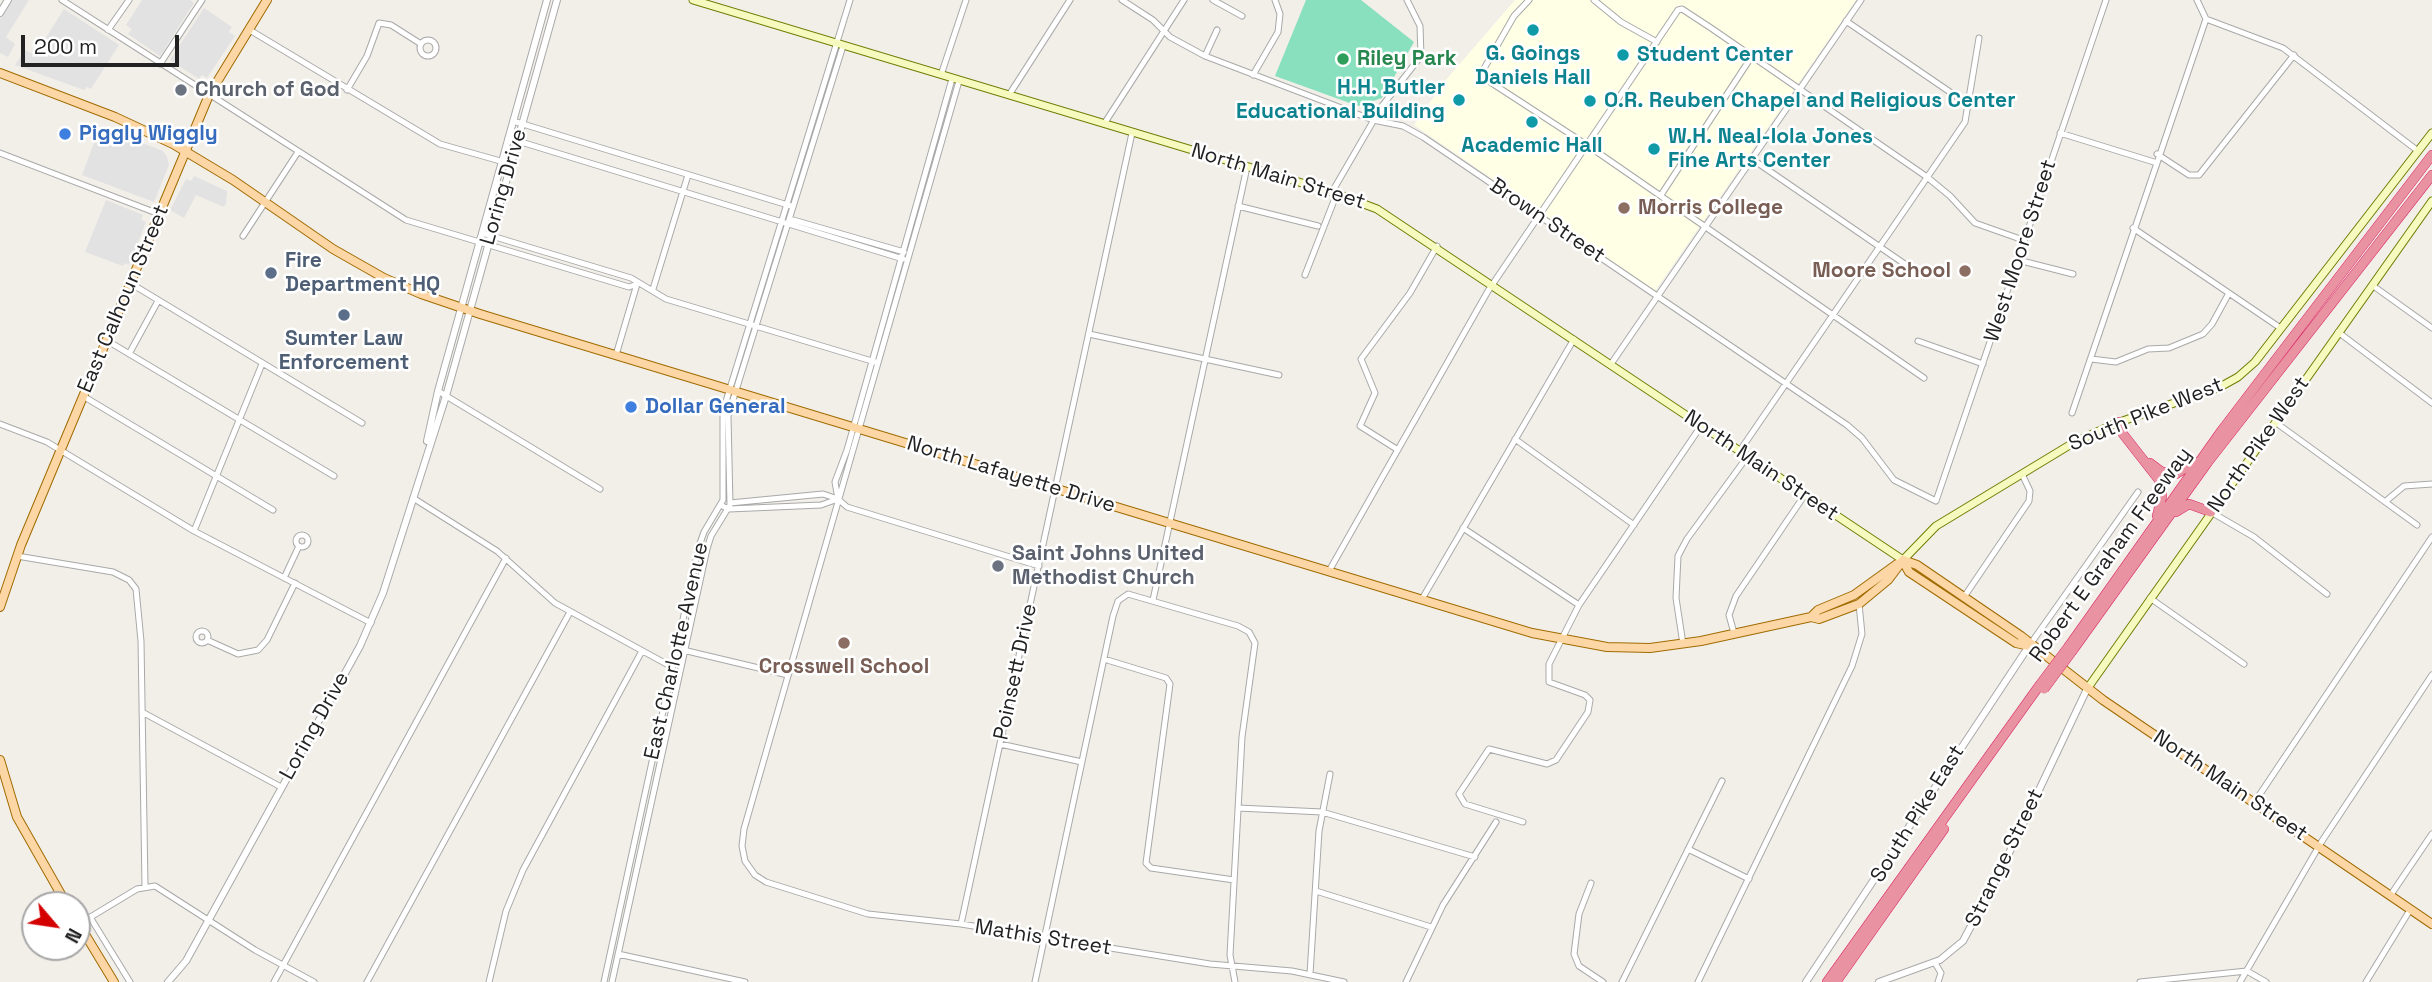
<!DOCTYPE html>
<style>
body{margin:0}
#map{position:relative;width:2432px;height:982px;overflow:hidden;background:#f2efe9;font-family:"Space Grotesk",sans-serif}
canvas{display:block}
.north{position:absolute;left:21px;top:891px;width:70px;height:70px;box-sizing:border-box;background:#fff;border:2px solid #a7a7a7;border-radius:50%;rotate:119deg;font-size:19px;font-weight:700;line-height:28px;text-align:center;color:#222}
.north::after{content:'';display:block;margin:auto;width:24px;height:32px;background:#d40000;clip-path:polygon(50% 0,100% 100%,50% 72%,0 100%)}
.scale{position:absolute;left:21px;top:35px;width:158px;height:32px;box-sizing:border-box;border:4px solid #222;border-top:0;padding-left:9px;font-size:21px;line-height:24px;white-space:nowrap;color:#222;-webkit-text-stroke:5px #fff;paint-order:stroke}
</style>
<div id="map">
<canvas width="2432" height="982"></canvas>
<div class="north">N</div>
<div class="scale">200 m</div>
</div>
<script>
const g = document.querySelector('canvas').getContext('2d');
g.lineJoin = 'round';
function fillPath(path, color) {
  g.fillStyle = color;
  g.fill(path, 'evenodd');
}
function poly(rows) {
  const path = new Path2D();
  for (const r of rows) {
    if (r.length === 3) {
      path.moveTo(r[0] + r[2], r[1]);
      path.arc(r[0], r[1], r[2], 0, 2 * Math.PI);
      continue;
    }
    path.moveTo(r[0], r[1]);
    for (let i = 2; i < r.length; i += 2) path.lineTo(r[i], r[i + 1]);
  }
  return path;
}
function stroke(path, color, width, dash) {
  g.strokeStyle = color;
  g.lineWidth = width;
  g.lineCap = dash ? 'butt' : 'round';
  g.setLineDash(dash || []);
  g.stroke(path);
}
function label(font, color, halo, rows, align = 'center') {
  g.font = font + ' "Space Grotesk",sans-serif';
  g.lineWidth = 5;
  g.setLineDash([]);
  g.textBaseline = 'middle';
  g.strokeStyle = halo;
  g.fillStyle = color;
  for (const [text, x, y, turn = 0] of rows) {
    g.save();
    g.translate(x, y);
    g.rotate((+turn || 0) * Math.PI / 180);
    g.textAlign = isNaN(turn) ? turn : align;
    if (halo) g.strokeText(text, 0, 0);
    g.fillText(text, 0, 0);
    g.restore();
  }
}
fillPath(poly([
 [1515,0,1856,0,1655,291,1414,125,1445,81]
]), '#ffffe5');
fillPath(poly([
 [1306,0,1361,0,1414,42,1382,98,1358,106,1275,76]
]), '#88e0be');
fillPath(poly([
 [12,0,29,0,6,37,15,44,8,57,0,53,0,19],
 [142,0,190,0,194,3,160,56,128,34,132,29,126,25],
 [204,8,232,27,229,32,235,36,207,78,202,75,199,79,170,60],
 [64,9,119,45,91,89,87,87,84,90,15,65,25,50,35,55],
 [100,127,163,151,167,157,169,165,154,202,82,175],
 [194,176,227,191,226,203,224,207,196,195,184,218,170,210,186,179,191,181],
 [106,200,143,215,141,220,146,222,129,265,125,263,123,266,85,252]
]), '#e2e2e2');
const minor = poly([
 [62,0,406,220,629,287,637,284],
 [1122,0,1153,20,1170,37,1205,56,1373,120,1403,126,1423,137,1847,425,1862,438,1894,480,1936,501,2106,0],
 [1213,0,1242,16],
 [1529,0,1514,16,1482,72,1487,80,1587,145,1924,378],
 [1594,0,1621,22,1657,42],
 [2197,0,2206,19,2283,48,2418,151],
 [1846,21,1969,105],
 [248,29,440,144,511,164],
 [108,30,129,0],
 [428,48,8],
 [1205,56,1217,30],
 [160,64,202,0],
 [941,75,966,0],
 [1253,75,1278,32,1280,14,1275,0],
 [959,81,744,829,742,846,745,861,755,875,766,882,868,914,961,924,1210,964,1292,971,1344,982],
 [347,90,367,56,379,23,391,25,421,44],
 [1009,95,1070,0],
 [513,121,791,206],
 [1104,124,1184,0],
 [2060,133,2154,162],
 [508,138,903,259],
 [0,153,159,214],
 [2157,154,2189,175,2199,175,2294,55],
 [1752,159,1912,269],
 [1332,192,1382,106,1421,56,1420,26,1407,0],
 [1661,195,1752,56],
 [1238,206,1318,226],
 [790,219,904,252],
 [2133,228,2279,327],
 [482,233,631,278,666,299,875,362],
 [243,236,298,152],
 [2018,260,2073,274],
 [1305,275,1337,193],
 [130,283,362,423],
 [2372,285,2432,328],
 [653,289,688,175],
 [2338,332,2432,403],
 [1089,334,1279,375],
 [106,340,334,476],
 [1918,341,1983,364],
 [129,354,158,301],
 [616,355,637,284],
 [2091,359,2116,362,2148,349,2169,348,2203,334,2212,324,2229,293],
 [1611,364,1861,0],
 [438,391,600,489],
 [83,396,273,510],
 [2072,413,2206,19],
 [2275,422,2417,525],
 [0,424,47,442,194,531,371,623],
 [1515,439,1634,525],
 [1398,450,1360,426,1375,393,1361,359,1410,293,1437,246],
 [1739,452,1965,122,1979,38],
 [413,498,497,551,555,603,672,667],
 [838,499,835,482,847,450,952,79],
 [2386,501,2404,486,2432,484],
 [730,503,823,494,838,499,847,507,1039,566],
 [720,505,729,509,821,505,838,499],
 [2211,512,2254,537,2327,594],
 [1463,528,1579,605],
 [194,531,262,364],
 [302,541,6],
 [17,556,113,572,129,580,136,589,141,641,145,886],
 [1329,571,1488,291,1678,10,1682,9,1711,28,1927,177,1950,196,1975,223,2023,240],
 [284,578,299,546],
 [1964,597,2029,501,2030,491,2022,474],
 [2150,598,2244,664],
 [1422,599,1574,339],
 [1153,600,1247,167],
 [202,637,6],
 [1734,633,1729,615,1736,596,1804,496],
 [207,640,238,654,258,650,267,640,295,583],
 [1683,644,1676,598,1678,556,1687,539,1747,457],
 [2029,646,2138,492],
 [683,650,788,675],
 [1104,659,1166,678,1170,684,1146,863,1151,868,1234,880],
 [142,712,281,787],
 [1000,744,1082,762],
 [2254,803,2432,537],
 [1238,808,1322,812,1475,857],
 [1523,822,1465,804,1459,794,1489,749,1547,764,1556,760,1588,712,1590,700,1585,695,1549,682,1549,664,1579,605,1701,426],
 [1688,849,1749,879],
 [1591,883,1579,914,1574,954,1579,966,1603,982],
 [1316,891,1431,927],
 [2390,896,2432,834],
 [90,917,130,982],
 [79,924,137,889,155,886,255,950,314,982],
 [961,924,1132,133],
 [618,954,745,982],
 [1935,963,1941,973,1938,982],
 [1310,974,1319,831,1330,774],
 [274,982,506,558],
 [367,982,570,612],
 [489,982,506,911,523,870,642,651],
 [604,982,699,546,704,532,723,500,723,411,850,0],
 [612,982,707,549,711,536,730,505,728,416,843,46],
 [1035,982,1113,616,1118,601,1128,594,1238,626,1249,632,1255,643,1242,737,1230,955,1235,982],
 [1406,982,1443,905,1496,822],
 [1622,982,1722,781],
 [1698,982,1852,666,1862,634,1859,604],
 [2140,982,2247,971,2266,982],
 [2240,982,2322,841,2432,675],
 [2366,982,2410,910]
]);
const tertiary = poly([
 [0,13,8,0],
 [427,441,438,391,547,0],
 [168,982,186,961,360,646,383,593,446,396,557,0],
 [1806,982,2029,646],
 [1879,982,1940,960,1963,941,2002,868,2087,689]
]);
const secondary = poly([
 [693,0,1332,192,1377,209,1903,560,1936,526,2073,443,2114,424,2220,387,2238,377,2255,362,2432,133],
 [2087,689,2432,201]
]);
const primary = poly([
 [0,73,115,117,173,144,233,180,333,249,384,278,421,294,480,314,1532,633,1607,647,1650,648,1701,641,1811,617,1819,619,1859,604,1888,580,1903,560],
 [1903,560,1917,565,2021,636,2103,700,2432,924],
 [1903,561,1909,572,2016,643,2029,646],
 [0,607,21,545,209,95,267,0],
 [1811,617,1818,610,1854,595,1897,564],
 [0,760,17,817,67,905],
 [77,921,114,982]
]);
const motorway = poly([
 [2119,422,2123,434,2159,480,2162,496,2157,516],
 [2150,463,2162,472,2176,474,2195,462],
 [2176,512,2189,504,2211,512],
 [2069,646,2222,430,2432,155],
 [2073,650,2208,462,2432,175],
 [1827,982,2039,686],
 [1836,982,1944,829]
]);
stroke(minor, '#a9a9a9', 7);
stroke(tertiary, '#a9a9a9', 8);
stroke(secondary, '#707d05', 9);
stroke(primary, '#a06b00', 10);
stroke(motorway, '#dc2a67', 10);
stroke(minor, '#fff', 5);
stroke(tertiary, '#fff', 6);
stroke(secondary, '#f7fabf', 7);
stroke(primary, '#fcd6a4', 8);
stroke(motorway, '#e892a2', 9);
const motorwayBridge = poly([
 [2039,686,2069,646],
 [2044,689,2073,650]
]);
stroke(motorwayBridge, '#dc2a67', 10, []);
stroke(motorwayBridge, '#e892a2', 9);
for (const [x, y, r, color] of [
 [1533,30,7,"#0f9aa8"],
 [1623,55,7,"#0f9aa8"],
 [1343,59,7,"#2e9e5b"],
 [181,90,7,"#6b7280"],
 [1459,100,7,"#0f9aa8"],
 [1590,101,7,"#0f9aa8"],
 [1532,122,7,"#0f9aa8"],
 [65,134,7,"#3f7fe0"],
 [1654,149,7,"#0f9aa8"],
 [1624,208,7,"#8d6e63"],
 [1965,271,7,"#8d6e63"],
 [271,273,7,"#5c6f8a"],
 [344,315,7,"#5c6f8a"],
 [631,407,7,"#3f7fe0"],
 [998,566,7,"#6b7280"],
 [844,643,7,"#8d6e63"]
]) {
  const dot = new Path2D();
  dot.arc(x, y, r, 0, 2 * Math.PI);
  g.fillStyle = color;
  g.fill(dot);
  stroke(dot, '#fff', 2.5);
}
label('bold 21px', '#0d838f', '#fff', [
 ["G. Goings",1533,54,"center"],
 ["Daniels Hall",1533,78,"center"],
 ["Student Center",1637,55],
 ["H.H. Butler",1445,88,"right"],
 ["Educational Building",1445,112,"right"],
 ["O.R. Reuben Chapel and Religious Center",1604,101],
 ["W.H. Neal-Iola Jones",1668,137],
 ["Fine Arts Center",1668,161],
 ["Academic Hall",1532,146,"center"]
], 'left');
label('bold 21px', '#27864d', '#fff', [
 ["Riley Park",1357,59]
], 'left');
label('bold 21px', '#5b616d', '#fff', [
 ["Church of God",195,90],
 ["Saint Johns United",1012,554],
 ["Methodist Church",1012,578]
], 'left');
label('bold 21px', '#366cbe', '#fff', [
 ["Piggly Wiggly",79,134],
 ["Dollar General",645,407]
], 'left');
label('21px', '#222', '#fff', [
 ["North Main Street",1278,177,17],
 ["Loring Drive",504,187,-74],
 ["Brown Street",1547,221,34],
 ["West Moore Street",2021,251,-72],
 ["East Calhoun Street",124,299,-67],
 ["South Pike West",2146,415,-22],
 ["North Pike West",2259,445,-55],
 ["North Main Street",1761,466,34],
 ["North Lafayette Drive",1011,475,17],
 ["Robert E Graham Freeway",2111,555,-54],
 ["East Charlotte Avenue",677,651,-77],
 ["Poinsett Drive",1016,672,-78],
 ["Loring Drive",315,726,-61],
 ["North Main Street",2230,786,34],
 ["South Pike East",1918,814,-58],
 ["Strange Street",2005,858,-64],
 ["Mathis Street",1043,938,9]
]);
label('bold 21px', '#785e54', '#fff', [
 ["Morris College",1638,208],
 ["Moore School",1951,271,"right"],
 ["Crosswell School",844,667,"center"]
], 'left');
label('bold 21px', '#4e5e75', '#fff', [
 ["Fire",285,261],
 ["Department HQ",285,285],
 ["Sumter Law",344,339,"center"],
 ["Enforcement",344,363,"center"]
], 'left');
</script>
